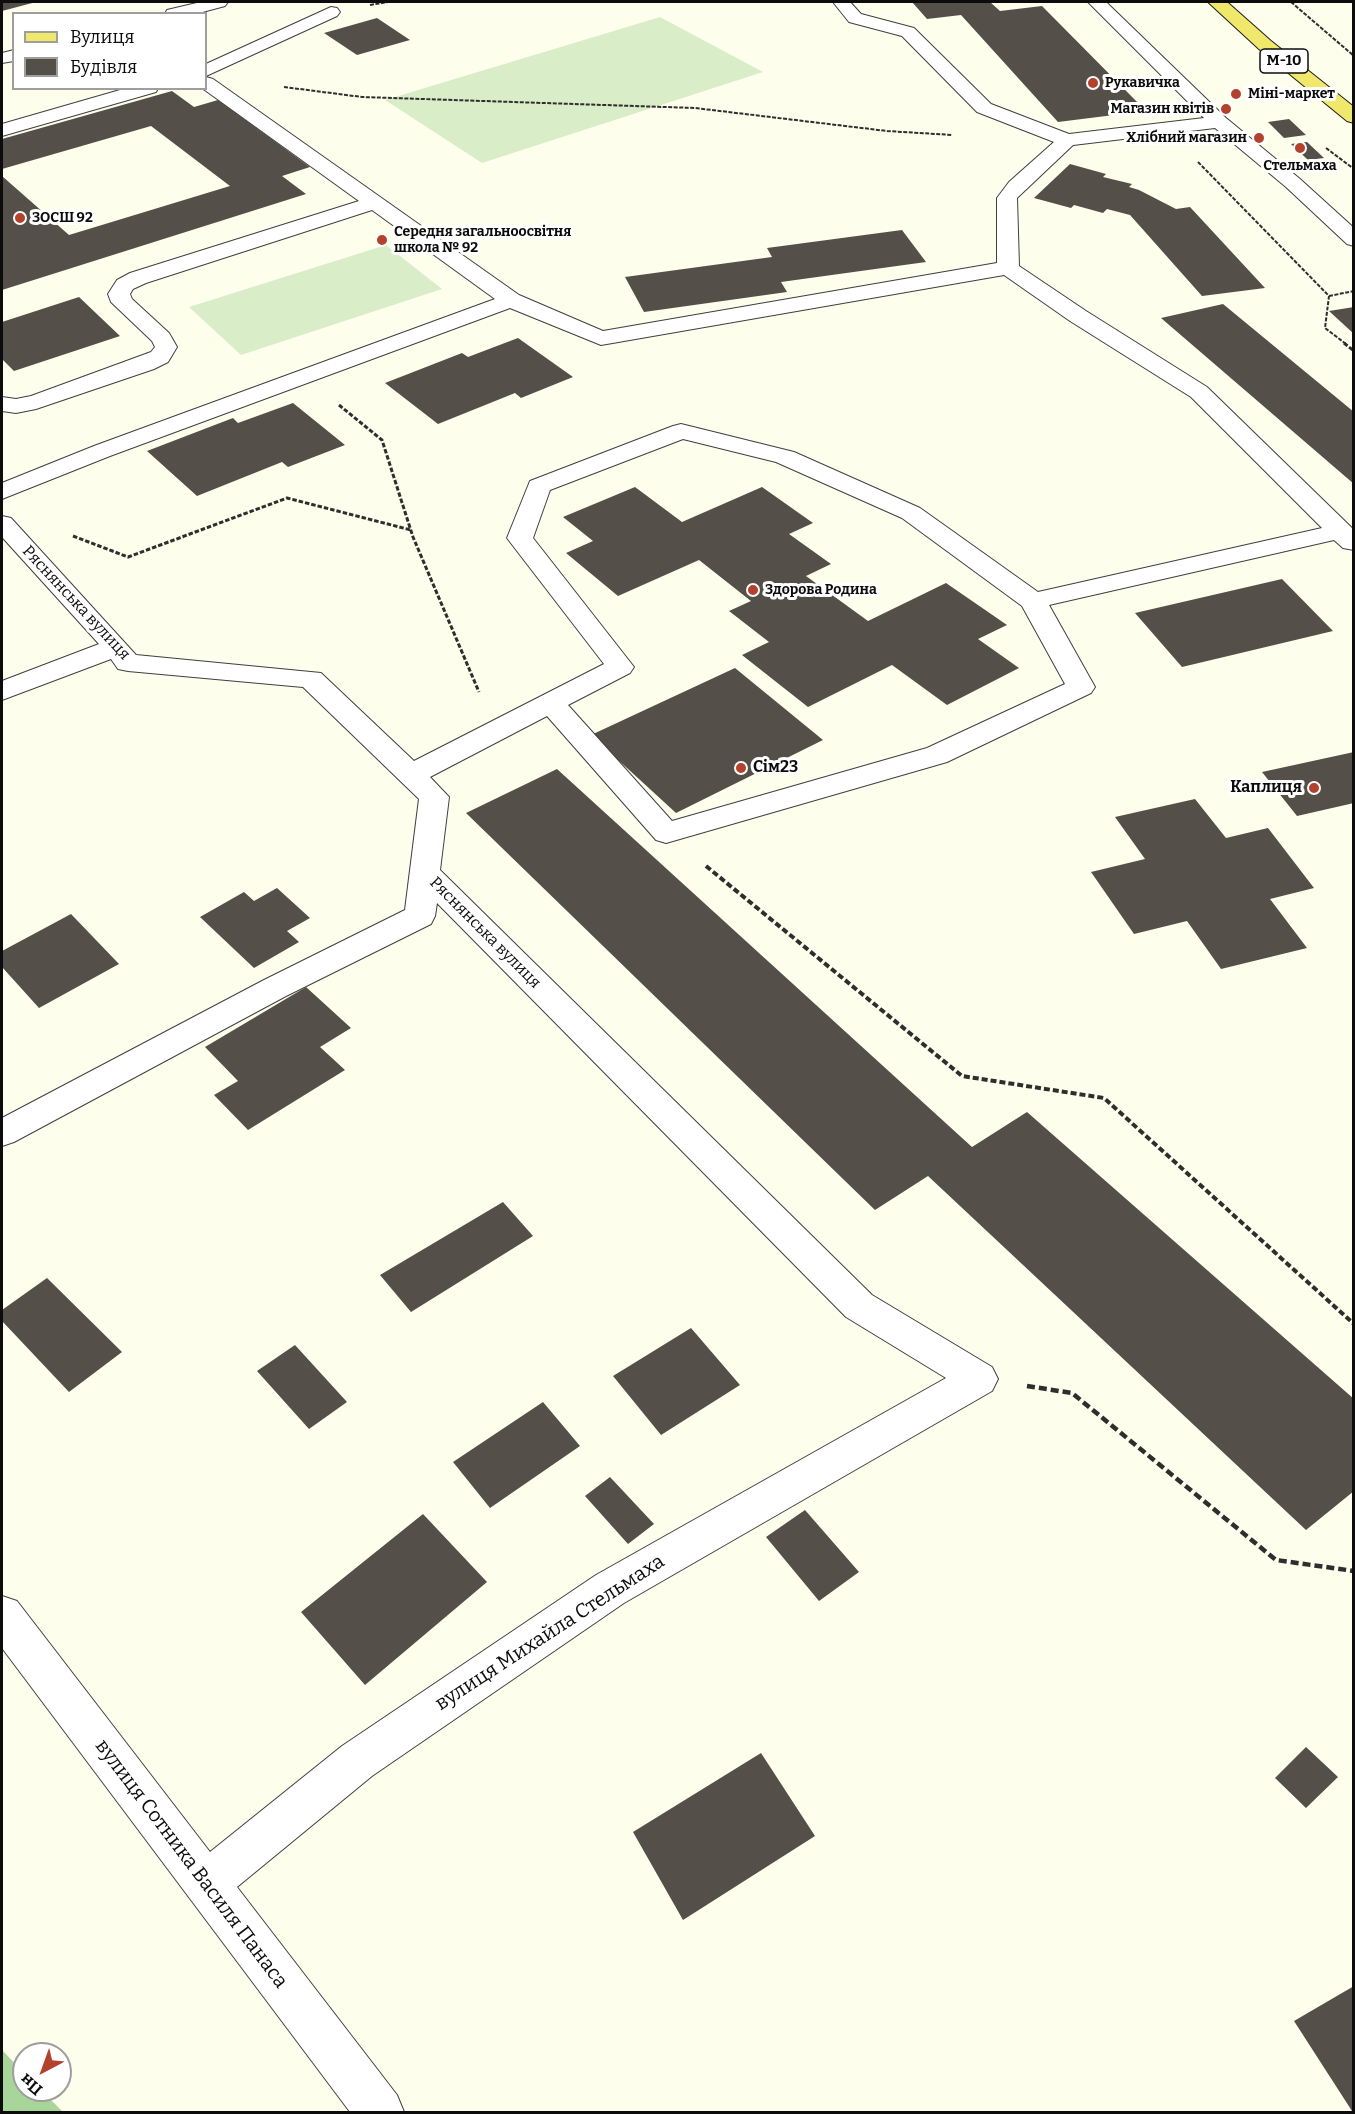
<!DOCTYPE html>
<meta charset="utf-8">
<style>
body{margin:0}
#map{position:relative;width:1355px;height:2114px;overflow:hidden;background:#fefeec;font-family:Bitter,serif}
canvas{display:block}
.frame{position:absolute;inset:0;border:3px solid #0c0c0c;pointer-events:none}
.legend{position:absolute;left:12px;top:12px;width:195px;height:78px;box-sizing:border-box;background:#fff;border:2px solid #9e9e9e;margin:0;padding:8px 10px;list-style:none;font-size:18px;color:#0c0c0c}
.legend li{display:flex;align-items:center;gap:12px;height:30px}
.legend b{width:30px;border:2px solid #9e9e9e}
.north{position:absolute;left:12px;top:2042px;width:60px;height:60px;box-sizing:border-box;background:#fff;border:2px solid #9e9e9e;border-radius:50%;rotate:221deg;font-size:16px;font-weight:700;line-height:24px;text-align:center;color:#0c0c0c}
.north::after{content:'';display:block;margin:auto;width:21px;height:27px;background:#b2412e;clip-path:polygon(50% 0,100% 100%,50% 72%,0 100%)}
</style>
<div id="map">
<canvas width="1355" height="2114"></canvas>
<div class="frame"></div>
<ul class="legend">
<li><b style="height:8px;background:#efe86b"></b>Вулиця</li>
<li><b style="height:16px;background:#544f49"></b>Будівля</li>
</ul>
<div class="north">Пн</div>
</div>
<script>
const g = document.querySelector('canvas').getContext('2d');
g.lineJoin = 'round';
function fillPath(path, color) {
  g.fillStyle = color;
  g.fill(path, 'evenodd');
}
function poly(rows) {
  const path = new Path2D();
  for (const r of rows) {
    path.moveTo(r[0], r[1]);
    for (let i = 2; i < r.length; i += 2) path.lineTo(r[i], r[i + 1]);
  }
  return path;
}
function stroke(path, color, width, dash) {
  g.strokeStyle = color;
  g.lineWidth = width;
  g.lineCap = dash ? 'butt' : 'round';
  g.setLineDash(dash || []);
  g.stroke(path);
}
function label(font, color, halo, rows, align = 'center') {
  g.font = font + ' Bitter,serif';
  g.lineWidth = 6;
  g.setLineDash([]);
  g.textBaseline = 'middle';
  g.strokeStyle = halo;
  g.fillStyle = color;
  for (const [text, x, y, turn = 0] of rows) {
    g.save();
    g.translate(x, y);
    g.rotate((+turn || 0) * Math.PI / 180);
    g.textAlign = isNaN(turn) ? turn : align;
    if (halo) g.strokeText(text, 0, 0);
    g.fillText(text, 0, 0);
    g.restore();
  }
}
fillPath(poly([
 [2,2050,24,2073,24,2090,41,2090,63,2112,2,2112]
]), '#a8d599');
fillPath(poly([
 [660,17,763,72,482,163,385,100],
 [386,245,442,289,241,355,189,307]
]), '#daedc9');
fillPath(poly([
 [2,2,36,2,2,11],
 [912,2,990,2,1000,11,1042,6,1146,111,1058,122,961,15,927,19],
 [377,18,410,40,357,55,324,33],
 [172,91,194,107,218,100,310,167,282,176,306,194,2,290,2,176,69,235,230,186,151,126,2,169,2,139],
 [1289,119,1306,135,1284,138,1268,122],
 [1307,142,1324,158,1308,160,1291,144],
 [1070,164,1106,174,1103,177,1132,184,1129,187,1139,190,1176,209,1190,207,1265,288,1202,296,1130,215,1107,209,1103,213,1074,205,1071,208,1034,198],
 [902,230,926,262,781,282,787,292,644,312,625,277,772,257,767,248],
 [79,297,120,336,14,371,2,359,2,322],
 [1223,304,1354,412,1354,484,1161,318],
 [1354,307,1354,334,1329,311],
 [518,338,573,377,521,398,515,393,438,424,385,383,462,353,468,357],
 [293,403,345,445,288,467,282,462,197,496,147,451,233,418,238,423],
 [635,487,682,522,762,487,813,523,789,534,831,564,806,576,868,621,946,583,1007,625,978,639,1019,668,947,705,892,665,808,707,742,655,769,642,729,611,751,601,699,560,618,596,566,553,593,541,563,517],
 [1282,579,1333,631,1182,667,1135,613],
 [735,668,823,740,676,813,591,735],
 [1354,752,1354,803,1297,816,1262,772],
 [557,769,972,1147,1027,1112,1354,1399,1354,1491,1306,1530,928,1176,875,1210,466,813],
 [1195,799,1226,838,1268,828,1314,888,1270,899,1307,948,1221,969,1187,921,1134,934,1091,872,1145,859,1115,817],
 [277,888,310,918,287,931,299,942,254,968,200,917,244,892,254,901],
 [71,914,119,964,39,1008,2,967,2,951],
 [306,987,351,1028,320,1047,345,1070,248,1130,214,1095,238,1081,205,1047],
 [503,1202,533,1236,411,1312,380,1275],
 [47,1278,122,1352,69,1392,2,1321,2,1310],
 [691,1328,740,1385,661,1435,613,1376],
 [295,1345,347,1402,309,1429,257,1371],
 [543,1402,580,1446,490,1508,453,1462],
 [610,1477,654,1524,628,1544,585,1496],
 [805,1510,859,1572,819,1601,766,1537],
 [423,1514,487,1582,365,1685,301,1612],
 [1306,1747,1338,1777,1306,1808,1275,1778],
 [761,1753,815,1836,683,1920,633,1832],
 [1354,1986,1354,2110,1352,2111,1294,2021]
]), '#544f49');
const minor = poly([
 [201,2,228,2,225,6,195,14,165,14,167,10,201,2],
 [833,2,850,2,861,14,914,28,991,104,1069,134,1204,118,1088,2,1106,2,1226,118,1300,179,1354,228,1354,246,1347,244,1286,187,1215,128,1073,145,1017,198,1019,266,1086,311,1207,387,1354,530,1354,550,1343,548,1334,540,1049,605,1095,687,1091,693,947,762,666,843,656,840,547,716,430,777,449,797,440,870,872,1295,992,1367,998,1379,992,1391,624,1603,372,1776,237,1887,397,2095,404,2112,350,2112,2,1648,2,1596,17,1601,210,1852,342,1746,596,1575,946,1378,846,1317,437,903,435,916,431,924,286,996,14,1142,2,1146,2,1118,264,980,405,910,419,799,303,687,128,671,118,669,111,659,2,700,2,681,99,644,2,537,2,516,11,518,136,655,321,673,414,761,604,664,507,538,530,481,673,426,681,424,794,452,920,508,1038,592,1322,528,1191,397,1070,321,1004,275,601,345,510,308,110,456,2,499,2,483,94,446,495,299,372,210,146,283,133,289,130,294,132,299,169,333,177,347,168,362,154,369,36,409,16,413,2,411,2,397,16,399,31,396,151,352,155,347,152,341,111,302,108,294,117,280,130,273,359,201,202,88,206,88,206,77,213,79,519,295,603,331,997,263,997,198,1009,182,1054,142,977,112,902,36,849,22,833,2],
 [683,439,776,462,902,518,1022,606,1065,684,927,748,672,821,568,705,630,673,634,667,533,538,550,490,683,439],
 [331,7,337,8,340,12,337,16,206,76,206,64,331,7],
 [14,50,14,61,2,63,2,53,14,50],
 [127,88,158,88,156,92,2,136,2,124,127,88]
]);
const major = poly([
 [1208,2,1227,2,1271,41,1354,107,1354,123,1347,121,1259,49,1208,2]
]);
stroke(minor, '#3f3f3f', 2);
stroke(major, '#1d1d1d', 2);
stroke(poly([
 [1291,2,1354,56],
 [370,5,388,2],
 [284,87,362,97,695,108,887,131,952,135],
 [1326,148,1354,169],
 [1198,162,1329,296,1325,328,1346,344],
 [1329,296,1354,291]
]), '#2e2e2e', 2, [4, 1.5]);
stroke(poly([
 [1344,343,1354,351],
 [339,405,382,440,413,537,479,692],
 [73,536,128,557,287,498,411,530]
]), '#2e2e2e', 3, [4.5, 2]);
stroke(poly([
 [706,866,962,1076,1104,1098,1354,1324]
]), '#2e2e2e', 4, [6, 3]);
stroke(poly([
 [1027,1386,1072,1393,1276,1560,1354,1571]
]), '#2e2e2e', 4.5, [8, 4]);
fillPath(minor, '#fff');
fillPath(major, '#efe86b');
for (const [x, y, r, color] of [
 [1093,83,6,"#b2412e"],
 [1236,94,6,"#b2412e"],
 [1226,109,6,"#b2412e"],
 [1259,138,6,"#b2412e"],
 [1300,148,6,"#b2412e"],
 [20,218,6,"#b2412e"],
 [382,240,6,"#b2412e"],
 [753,590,6,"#b2412e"],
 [741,768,6,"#b2412e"],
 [1314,788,6,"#b2412e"]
]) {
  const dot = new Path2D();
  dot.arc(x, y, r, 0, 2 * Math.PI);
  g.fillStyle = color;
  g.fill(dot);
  stroke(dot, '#fff', 2);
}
label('bold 14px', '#0c0c0c', '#fff', [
 ["Рукавичка",1105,83],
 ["Міні-маркет",1248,94],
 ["Магазин квітів",1214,109,"right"],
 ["Хлібний магазин",1247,138,"right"],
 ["Стельмаха",1300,166,"center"],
 ["ЗОСШ 92",32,218],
 ["Середня загальноосвітня",394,232],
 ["школа № 92",394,248],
 ["Здорова Родина",765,590]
], 'left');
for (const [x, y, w] of [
 [1284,61,48]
]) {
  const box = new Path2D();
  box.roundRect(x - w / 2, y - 12, w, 24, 4.5);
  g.fillStyle = '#fff';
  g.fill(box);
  stroke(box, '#0c0c0c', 1.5);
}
label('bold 15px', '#0c0c0c', null, [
 ["М-10",1284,61]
]);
label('16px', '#0c0c0c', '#fff', [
 ["Ряснянська вулиця",76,603,47],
 ["Ряснянська вулиця",485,933,45]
]);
label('bold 16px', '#0c0c0c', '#fff', [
 ["Сім23",753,768],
 ["Каплиця",1302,788,"right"]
], 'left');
label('20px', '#0c0c0c', '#fff', [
 ["вулиця Михайла Стельмаха",550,1633,-33],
 ["вулиця Сотника Василя Панаса",191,1864,53]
]);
</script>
